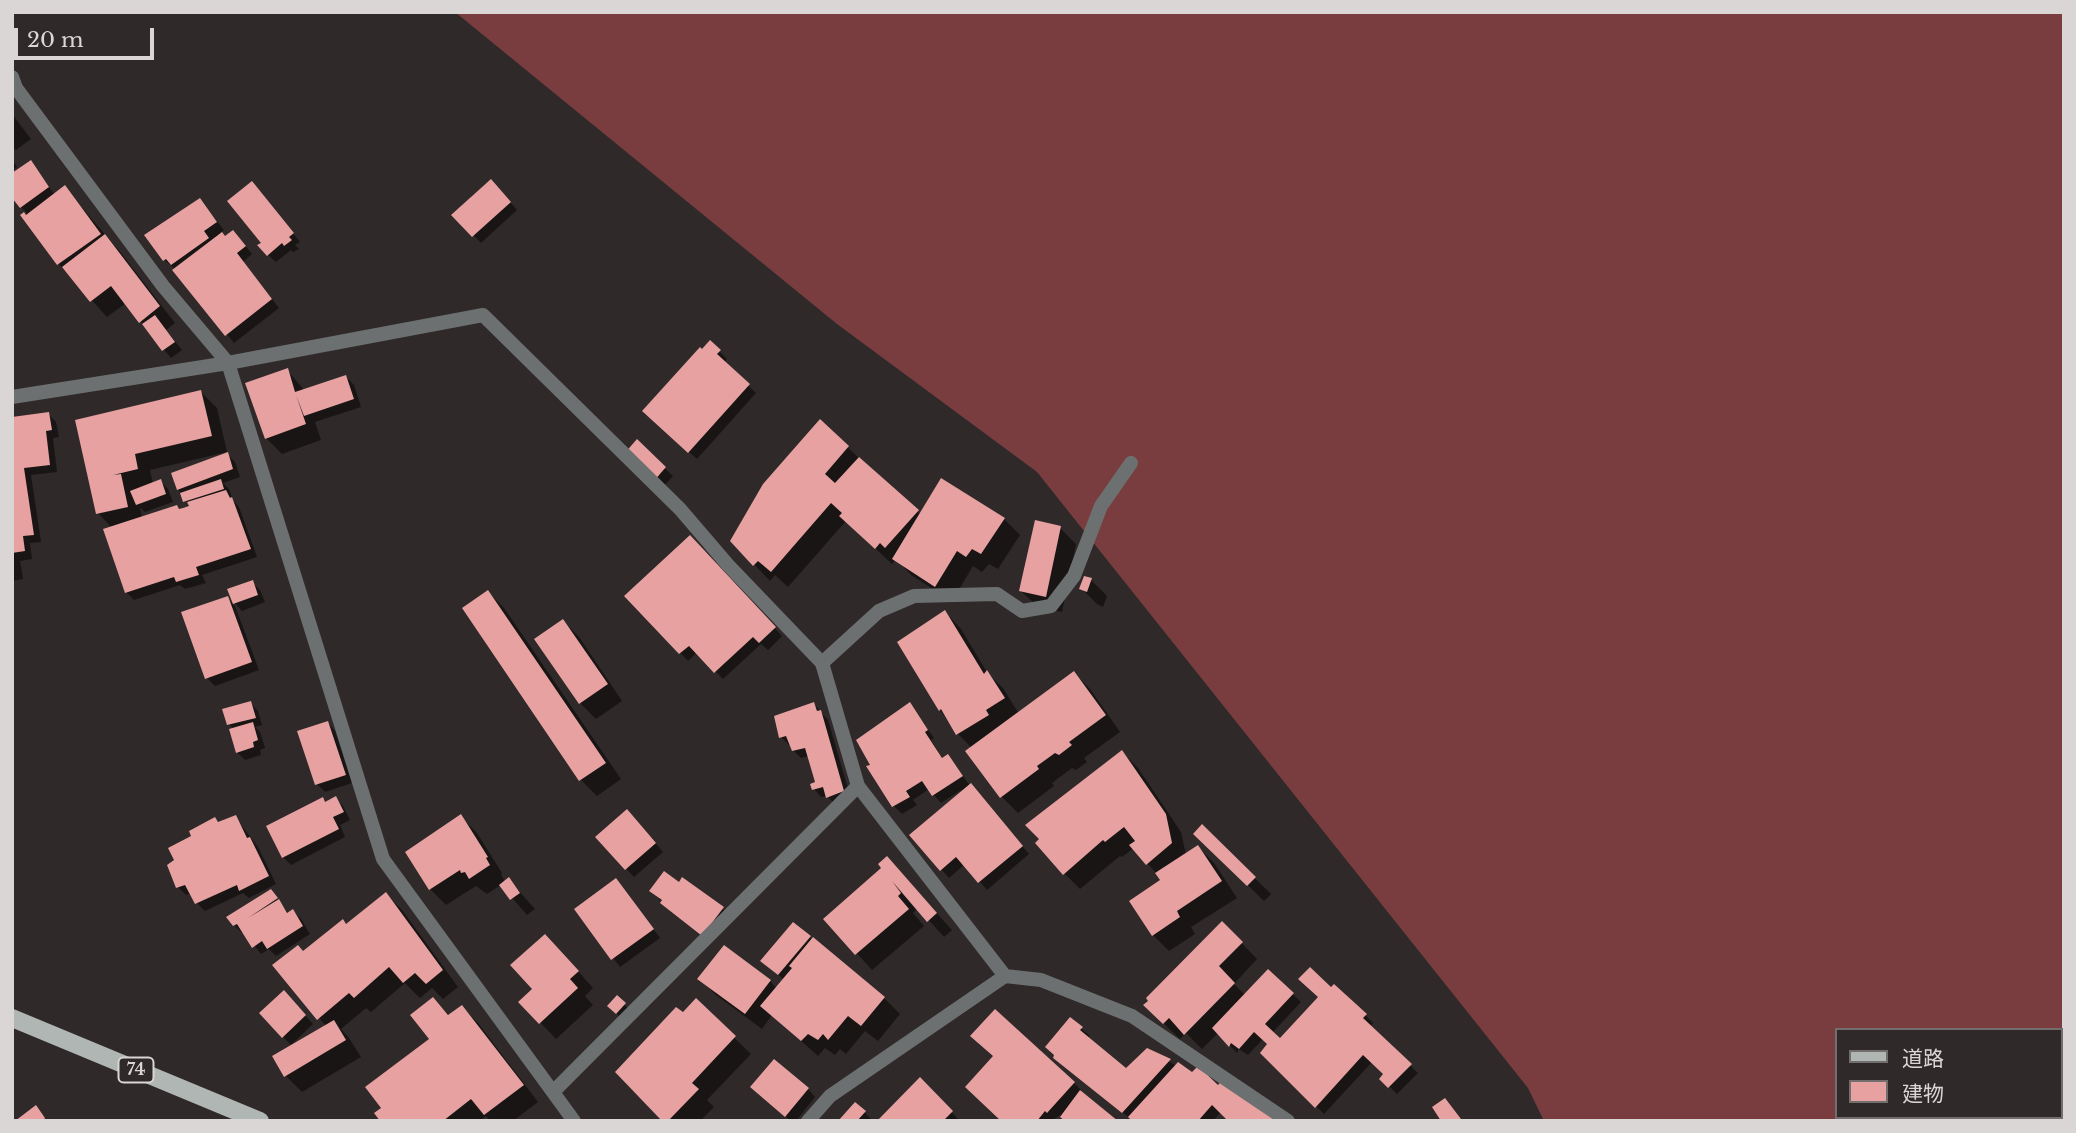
<!DOCTYPE html>
<meta charset="utf-8">
<style>
body{margin:0}
#map{position:relative;width:2076px;height:1133px;overflow:hidden;background:#2f2929;font-family:"Libre Baskerville","Noto Sans JP",serif}
canvas{display:block}
.frame{position:absolute;inset:0;border:14px solid #dad6d6;pointer-events:none}
.legend{position:absolute;left:1835px;top:1028px;width:228px;height:91px;box-sizing:border-box;background:#2f2929;border:2px solid #736e6e;margin:0;padding:9px 12px;list-style:none;font-size:21px;color:#dad6d6}
.legend li{display:flex;align-items:center;gap:14px;height:35px}
.legend b{width:35px;border:2px solid #736e6e}
.scale{position:absolute;left:14px;top:28px;width:140px;height:32px;box-sizing:border-box;border:4px solid #dad6d6;border-top:0;padding-left:9px;font-size:21px;line-height:24px;white-space:nowrap;color:#dad6d6;-webkit-text-stroke:5px #2f2929;paint-order:stroke}
</style>
<div id="map">
<canvas width="2076" height="1133"></canvas>
<div class="frame"></div>
<ul class="legend">
<li><b style="height:9px;background:#afb6b4"></b>道路</li>
<li><b style="height:19px;background:#e7a1a0"></b>建物</li>
</ul>
<div class="scale">20 m</div>
</div>
<script>
const g = document.querySelector('canvas').getContext('2d');
g.lineJoin = 'round';
function fillPath(path, color) {
  g.fillStyle = color;
  g.fill(path, 'evenodd');
}
function poly(rows) {
  const path = new Path2D();
  for (const r of rows) {
    path.moveTo(r[0], r[1]);
    for (let i = 2; i < r.length; i += 2) path.lineTo(r[i], r[i + 1]);
  }
  return path;
}
function stroke(path, color, width, dash) {
  g.strokeStyle = color;
  g.lineWidth = width;
  g.lineCap = dash ? 'butt' : 'round';
  g.setLineDash(dash || []);
  g.stroke(path);
}
function label(font, color, halo, rows, align = 'center') {
  g.font = font + ' "Libre Baskerville",serif';
  g.lineWidth = 7;
  g.setLineDash([]);
  g.textBaseline = 'middle';
  g.strokeStyle = halo;
  g.fillStyle = color;
  for (const [text, x, y, turn = 0] of rows) {
    g.save();
    g.translate(x, y);
    g.rotate((+turn || 0) * Math.PI / 180);
    g.textAlign = isNaN(turn) ? turn : align;
    if (halo) g.strokeText(text, 0, 0);
    g.fillText(text, 0, 0);
    g.restore();
  }
}
fillPath(poly([
 [455,12,2064,12,2064,1121,1544,1121,1528,1088,1037,472,837,324],
 [1836,1030,2060,1030,2060,1117,1836,1117]
]), '#7a3d3f');
fillPath(poly([
 [12,114,31,139,16,150,12,147],
 [12,160,17,167,12,171],
 [30,162,55,195,65,188,121,253,175,323,166,330,182,350,171,358,126,303,107,317,59,264,22,216,27,213,21,207],
 [499,189,517,210,481,243,454,215],
 [260,191,300,242,295,245,299,249,293,252,291,250,276,262,268,255,264,244],
 [200,200,224,230,220,233,226,238,241,240,252,254,243,262,279,308,234,343,173,267,164,260,147,235],
 [719,351,727,359,724,363,756,393,697,459,652,419],
 [287,370,305,391,346,377,354,385,361,407,315,422,321,440,282,454,266,438],
 [201,392,217,408,227,452,150,470,153,484,160,481,168,489,173,502,145,512,140,507,142,518,191,508,178,489,227,454,235,462,240,477,223,483,229,489,233,500,239,507,257,557,202,575,206,583,185,589,180,585,134,600,126,592,112,528,98,513,78,421],
 [48,414,56,422,59,437,53,438,57,472,31,475,41,542,30,543,32,559,20,561,23,579,12,581,12,440],
 [820,422,921,515,1004,519,1020,535,998,569,989,564,982,572,973,566,952,601,911,575,896,559,892,564,846,521,788,587,775,575,770,581,732,541],
 [637,442,673,476,662,488],
 [1060,528,1076,544,1062,612,1038,607,1021,591],
 [690,537,782,636,768,650,761,644,723,679,697,652,688,661,627,596],
 [1091,580,1107,596,1103,607,1097,604,1081,588],
 [252,582,260,590,265,602,242,611,235,603],
 [488,592,504,608,621,779,597,796,581,780],
 [227,598,235,606,259,670,215,686,207,678,183,613],
 [945,612,961,629,988,674,1003,688,1019,714,1074,673,1090,689,1120,732,1084,758,1087,762,1076,770,1072,768,1052,783,1054,786,1018,813,1002,797,972,748,958,734,940,710],
 [563,621,579,637,622,701,596,719,580,703,536,639],
 [250,703,258,711,262,725,255,727,260,732,265,748,260,750,261,755,245,760,237,752,234,730,229,724],
 [814,704,828,720,851,799,836,805,827,796,821,797,814,789,818,783,809,756,801,758,793,750,791,744,789,745,781,737],
 [910,705,934,738,931,740,943,759,947,756,955,764,970,786,1029,854,987,890,965,864,949,878,911,835,962,792,961,790,941,803,929,789,913,800,917,805,902,814,894,806,869,767],
 [328,723,335,731,352,783,325,792,317,784],
 [1122,752,1138,768,1181,832,1186,855,1198,847,1214,863,1237,898,1191,927,1195,934,1169,951,1153,935,1131,901,1163,881,1134,848,1122,857,1120,856,1080,889,1064,873],
 [335,798,343,806,350,820,340,825,345,837,291,865,283,857,322,799,326,803],
 [235,817,258,847,276,884,249,898,243,893,205,911,197,903,192,893,186,895,178,887,219,824],
 [461,817,477,833,502,873,501,874,505,882,509,880,535,909,527,915,501,885,487,894,476,886,446,905,430,889],
 [635,819,663,852,634,877,597,837],
 [1202,826,1271,894,1264,901,1195,834],
 [887,858,952,930,944,937,918,908,913,913,924,926,872,970,826,919,884,869],
 [683,879,731,916,710,943,670,911,652,891,680,884],
 [623,888,660,938,620,967,576,909],
 [271,891,289,914,293,911,301,919,310,934,276,956,269,949,261,954,244,932,242,933,234,925],
 [386,894,402,910,458,987,443,999,432,988,420,998,405,983,371,1012,366,1008,341,1029,349,1038,361,1057,302,1092,286,1076,326,1026,274,965,303,953,347,925],
 [1222,923,1257,959,1234,984,1245,995,1268,971,1301,1002,1272,1033,1280,1040,1331,990,1365,1015,1373,1023,1370,1027,1418,1073,1397,1094,1382,1079,1385,1074,1372,1062,1324,1114,1262,1053,1269,1044,1263,1039,1248,1055,1239,1049,1237,1053,1218,1033,1202,1049,1186,1033,1180,1039,1161,1021],
 [809,937,884,998,900,1014,878,1041,865,1031,846,1054,840,1049,835,1055,825,1048,818,1056,772,1015,762,1029,716,995,700,979,770,981,777,989,784,980,763,961],
 [561,952,593,988,585,996,593,1005,556,1039,521,1002,534,989],
 [617,998,632,1012,624,1021,609,1006],
 [433,999,450,1016,462,1007,478,1023,538,1102,513,1121,491,1121,486,1116,479,1121,382,1121,383,1108,431,1039],
 [292,1001,313,1024,291,1045,283,1037],
 [696,1001,751,1054,707,1100,714,1107,700,1121,664,1121,683,1014],
 [1070,1019,1090,1036,1087,1038,1126,1070,1148,1051,1218,1087,1221,1112,1213,1121,1131,1119,1063,1066],
 [920,1080,960,1121,880,1121],
 [1074,1083,1082,1091,1066,1121,1060,1115,1051,1121,1003,1121],
 [808,1089,815,1097,796,1121,791,1121,760,1095],
 [855,1104,865,1113,872,1120,840,1121]
]), '#0007');
fillPath(poly([
 [31,160,49,187,20,208,12,198,12,173],
 [491,179,511,202,472,237,451,215],
 [252,181,294,233,289,237,292,240,284,246,282,243,267,256,257,245,261,243,227,201],
 [65,185,101,234,57,265,20,215,24,212,26,215],
 [200,198,217,222,204,231,209,238,171,265,166,259,163,261,144,235],
 [233,230,246,246,237,253,272,299,225,336,172,270,222,232,225,236],
 [105,234,160,306,139,323,111,286,90,302,62,267],
 [155,315,175,342,162,351,142,324],
 [710,340,721,350,717,354,750,384,688,453,642,411,700,347,702,349],
 [288,368,295,392,346,375,354,399,304,416,296,395,306,424,265,439,245,383],
 [201,390,212,436,135,454,138,469,113,475,121,474,128,507,96,514,75,420],
 [49,412,52,430,46,431,50,465,24,468,34,535,23,536,25,551,12,553,12,417],
 [820,419,849,446,825,474,835,483,859,457,919,510,885,548,880,543,875,549,839,516,842,513,831,503,771,572,758,561,753,566,730,541,763,484],
 [637,439,666,467,653,482,624,454],
 [228,452,233,469,177,490,171,473],
 [941,478,1005,518,981,554,972,549,966,557,957,551,935,587,892,559],
 [161,479,166,494,136,505,130,491],
 [221,479,224,489,183,502,180,493],
 [226,490,230,498,232,497,251,549,196,567,199,575,176,582,174,577,125,593,103,529,177,505,179,509,183,508,189,506,187,502],
 [1035,520,1061,526,1046,597,1019,591],
 [690,535,776,627,759,643,753,637,714,673,689,646,679,654,624,596],
 [1084,576,1092,578,1087,592,1079,589],
 [253,580,258,595,233,604,227,589],
 [488,590,606,763,579,781,462,608],
 [228,596,252,662,205,679,181,612],
 [945,610,984,674,987,670,1005,698,986,710,989,715,956,735,941,709,939,711,897,642],
 [563,619,608,684,579,704,534,639],
 [1074,671,1106,715,1069,742,1072,745,1059,755,1055,753,1037,766,1039,769,1000,798,965,751],
 [251,701,256,718,227,725,222,709],
 [814,702,817,711,821,710,844,791,826,798,823,787,812,790,810,784,815,782,805,748,792,751,786,736,779,738,774,716],
 [910,702,928,730,925,732,942,758,948,754,963,776,932,796,922,781,906,791,910,797,892,807,866,766,870,765,856,740],
 [328,721,346,775,315,785,297,731],
 [253,722,258,740,253,742,254,747,236,753,229,729],
 [1122,750,1166,814,1172,843,1146,865,1129,845,1135,841,1124,827,1105,842,1103,840,1063,875,1035,843,1039,839,1025,825],
 [971,783,1023,846,978,883,956,857,940,871,909,835],
 [336,796,344,812,333,817,339,829,282,858,266,826,323,797,325,802],
 [627,809,656,843,625,870,595,837],
 [461,814,488,857,486,858,490,865,469,879,465,872,461,873,460,870,429,890,405,852],
 [236,815,247,838,250,837,269,876,239,891,237,885,195,904,185,885,176,888,167,865,174,860,168,848,191,836,189,831,215,817,218,822],
 [1202,824,1256,877,1247,886,1193,834],
 [1198,845,1222,881,1177,911,1180,917,1152,936,1129,901,1160,880,1155,873],
 [887,856,937,913,927,922,892,881,901,893,898,896,909,909,855,955,823,919,881,868,878,864],
 [664,871,679,882,682,877,724,907,702,936,660,903,662,900,649,891],
 [509,877,520,893,510,900,499,885],
 [616,878,654,929,611,960,574,909],
 [271,889,278,898,248,918,279,899,287,913,293,909,303,926,267,949,262,941,252,948,237,924,233,926,226,917],
 [386,892,443,970,426,984,415,973,403,983,389,967,354,998,349,993,317,1020,272,965,298,945,303,951,343,919,346,924],
 [1222,921,1243,942,1219,966,1235,983,1184,1035,1169,1018,1163,1024,1143,1005,1148,1001,1146,998],
 [793,922,811,936,778,975,760,961],
 [545,934,579,971,570,979,578,988,539,1024,518,1002,532,989,510,965],
 [813,937,885,997,861,1026,848,1016,828,1040,823,1034,818,1040,808,1034,801,1041,760,1006,792,968,789,966],
 [724,945,771,980,745,1014,697,979],
 [1310,967,1331,987,1334,984,1367,1014,1363,1018,1412,1064,1388,1088,1379,1079,1383,1074,1363,1055,1315,1108,1260,1053,1267,1044,1254,1032,1239,1049,1231,1043,1229,1047,1212,1028,1268,969,1294,993,1265,1024,1280,1038,1318,997,1298,979],
 [284,990,306,1015,282,1038,259,1013],
 [617,995,626,1003,616,1014,607,1006],
 [433,997,448,1015,462,1005,524,1085,484,1115,471,1099,443,1121,380,1121,374,1113,381,1108,365,1087,429,1039,410,1015],
 [696,998,736,1036,692,1083,699,1089,668,1121,662,1121,615,1072,676,1007,683,1012],
 [995,1009,1075,1082,1047,1113,1045,1111,1037,1121,1001,1121,965,1087,993,1056,970,1036],
 [1070,1017,1083,1027,1080,1030,1126,1068,1147,1048,1171,1059,1122,1113,1053,1058,1054,1055,1045,1047],
 [334,1020,346,1040,284,1077,272,1056],
 [774,1059,809,1088,785,1117,750,1087],
 [1178,1062,1192,1072,1198,1066,1218,1085,1227,1075,1279,1121,1228,1121,1212,1105,1198,1121,1132,1121,1128,1117],
 [920,1077,953,1111,943,1121,877,1121],
 [1080,1090,1118,1121,1065,1121,1060,1117],
 [1445,1098,1461,1119,1459,1121,1441,1121,1432,1107],
 [855,1102,866,1111,857,1121,838,1121],
 [36,1105,45,1118,43,1121,15,1121]
]), '#e7a1a0');
stroke(poly([
 [12,77,16,88,163,286,228,363,483,315,680,509,728,565,822,663,858,786,1005,976],
 [12,397,228,363,383,859,574,1121],
 [822,663,879,611,914,596,997,594,1022,611,1051,606,1074,576,1101,506,1131,463],
 [553,1092,858,786],
 [808,1121,830,1096,1005,976,1041,980,1132,1016,1288,1121]
]), '#6d7070', 14);
stroke(poly([
 [12,1018,260,1121]
]), '#afb6b4', 18);
for (const [x, y, w] of [
 [136,1070,35]
]) {
  const box = new Path2D();
  box.roundRect(x - w / 2, y - 12.5, w, 25, 5);
  g.fillStyle = '#2f2929';
  g.fill(box);
  stroke(box, '#dad6d6', 2);
}
label('bold 16px', '#dad6d6', null, [
 ["74",136,1070]
]);
</script>
